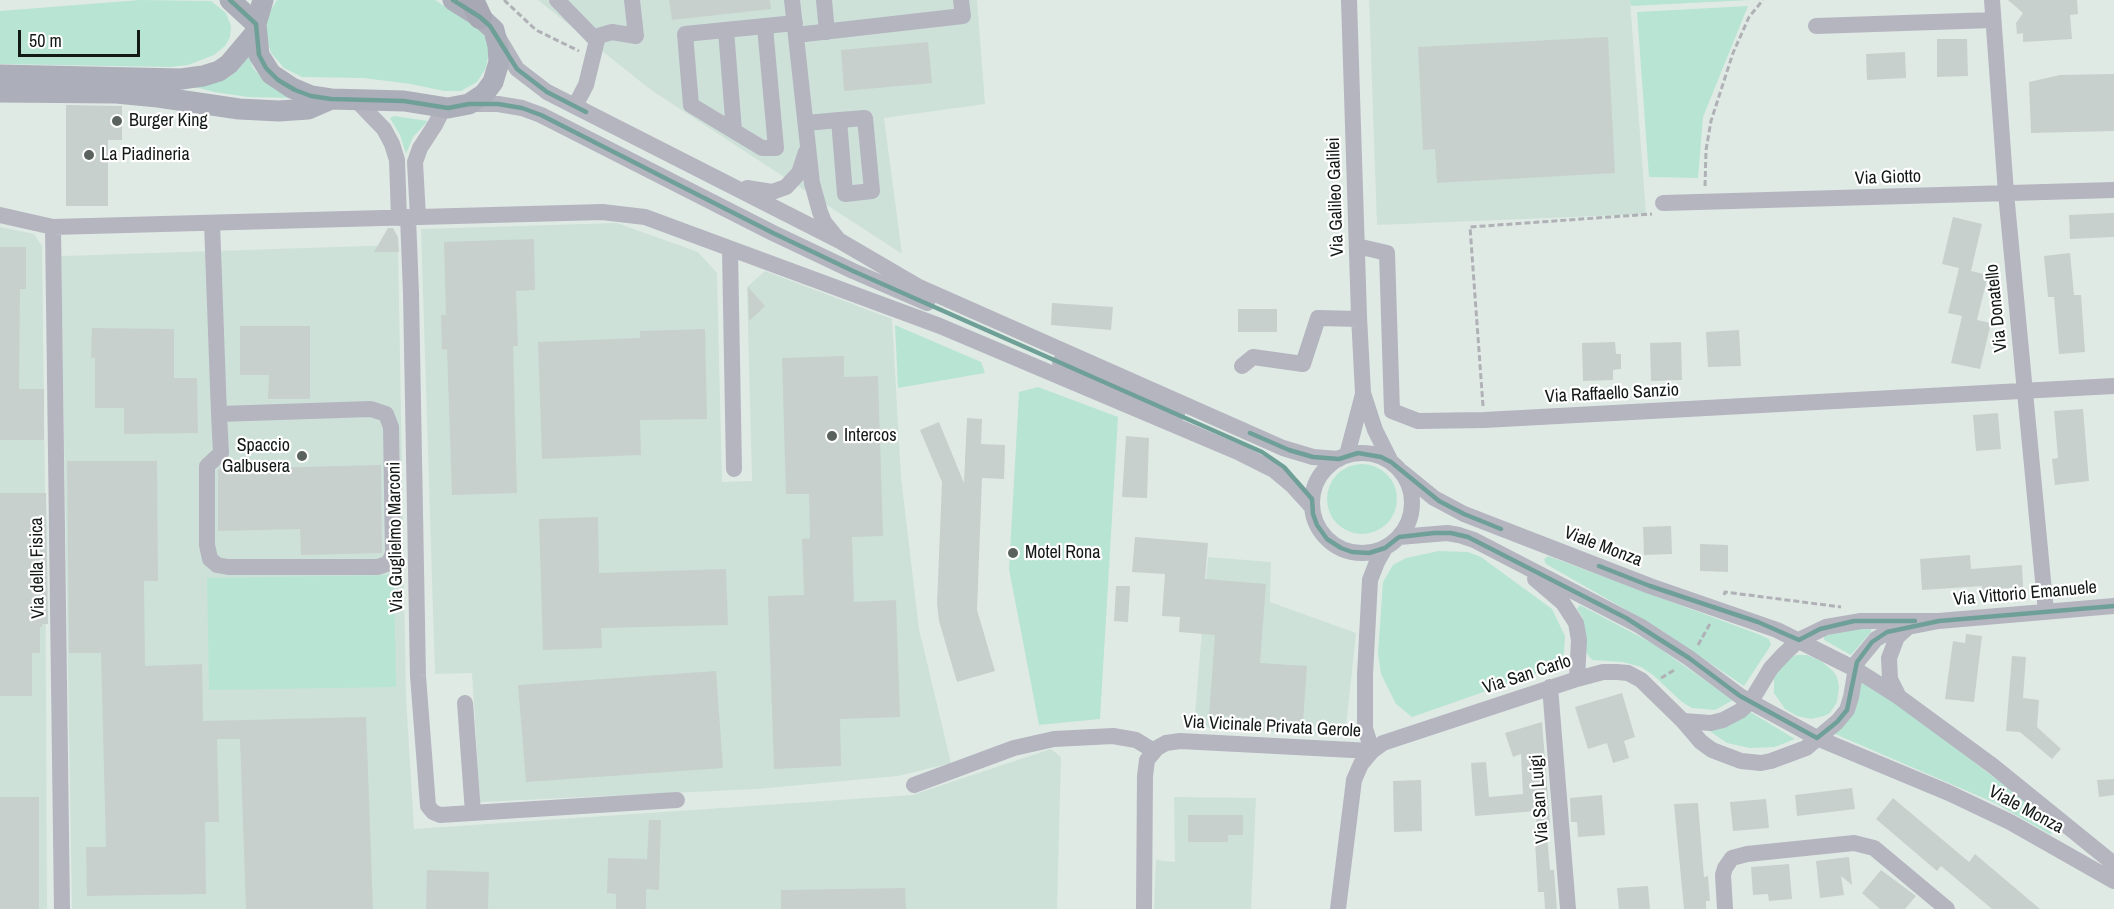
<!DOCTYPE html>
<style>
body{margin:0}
#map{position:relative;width:2114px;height:909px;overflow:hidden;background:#e0eae5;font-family:"Archivo Narrow",sans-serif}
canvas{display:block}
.scale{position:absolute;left:18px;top:30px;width:122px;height:27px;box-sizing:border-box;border:3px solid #121916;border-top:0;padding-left:8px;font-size:18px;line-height:21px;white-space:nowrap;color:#121916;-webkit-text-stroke:4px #fff;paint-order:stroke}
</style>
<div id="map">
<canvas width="2114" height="909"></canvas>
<div class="scale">50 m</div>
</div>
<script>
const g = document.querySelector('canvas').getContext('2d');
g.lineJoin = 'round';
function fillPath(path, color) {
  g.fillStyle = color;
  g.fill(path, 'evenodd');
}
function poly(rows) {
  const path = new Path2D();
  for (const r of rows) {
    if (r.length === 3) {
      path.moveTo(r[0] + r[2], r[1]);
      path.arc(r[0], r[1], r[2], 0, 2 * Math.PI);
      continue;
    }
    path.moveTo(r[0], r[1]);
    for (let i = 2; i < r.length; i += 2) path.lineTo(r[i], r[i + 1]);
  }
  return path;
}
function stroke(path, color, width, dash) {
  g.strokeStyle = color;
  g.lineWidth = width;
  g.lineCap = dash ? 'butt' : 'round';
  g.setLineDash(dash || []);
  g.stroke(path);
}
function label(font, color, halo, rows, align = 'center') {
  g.font = font + ' "Archivo Narrow",sans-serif';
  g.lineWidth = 4.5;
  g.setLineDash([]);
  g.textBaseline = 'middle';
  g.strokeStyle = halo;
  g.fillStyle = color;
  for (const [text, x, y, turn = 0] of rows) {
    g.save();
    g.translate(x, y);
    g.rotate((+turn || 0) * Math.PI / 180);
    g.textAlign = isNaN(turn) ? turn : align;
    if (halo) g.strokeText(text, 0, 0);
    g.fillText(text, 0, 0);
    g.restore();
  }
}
fillPath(poly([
 [538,0,977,0,985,104,884,118,902,254,651,90],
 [1369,0,1630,0,1646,214,1377,225],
 [617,223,698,252,717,273,722,482,752,481,747,287,765,271,892,319,901,477,919,629,951,763,898,776,757,789,480,802,472,673,435,674,421,229],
 [0,227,34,234,42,246,45,493,47,909,0,909],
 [398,245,406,697,414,829,912,795,1051,749,1061,757,1057,909,72,909,61,256],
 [1208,557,1271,562,1270,602,1356,633,1345,737,1194,727],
 [1174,797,1256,798,1251,909,1154,909,1156,860,1175,862]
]), '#cde1d9');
fillPath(poly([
 [140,0,211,1,226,13,231,26,230,37,225,46,214,55,188,65,169,67,0,64,0,11],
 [277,0,435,0,478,28,485,37,489,52,486,68,477,82,461,91,444,91,411,84,363,78,302,77,284,68,271,53,265,33,269,13],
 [1630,0,1751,0,1631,6],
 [1748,6,1703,117,1698,178,1649,177,1637,12],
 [249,56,253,68,261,77,294,98,248,97,214,92,195,87,229,77,238,70],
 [394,116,428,121,413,137,406,154,400,135,390,118],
 [895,325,981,362,985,373,898,388],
 [1038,387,1118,417,1100,719,1039,725,1009,569,1019,392],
 [1362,499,35],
 [1439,551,1468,552,1481,557,1552,609,1565,636,1564,652,1561,665,1412,717,1396,704,1381,674,1378,653,1383,582,1393,565,1406,558],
 [1548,556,1758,634,1769,639,1771,645,1744,686,1658,628,1546,564,1544,559],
 [394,575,396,687,209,690,207,578],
 [1580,605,1652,643,1733,700,1715,710,1692,708,1682,702,1653,675,1641,667,1623,662,1592,660,1586,652,1583,618,1577,609],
 [1852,629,1871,629,1871,632,1851,655,1824,640,1824,636],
 [1797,655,1807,655,1821,661,1833,671,1837,677,1839,687,1837,702,1830,713,1824,716,1811,719,1797,716,1785,709,1774,693,1774,675,1790,657],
 [1860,681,1887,696,2054,823,2051,835,1995,803,1835,734],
 [1747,710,1795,739,1775,747,1750,748,1727,743,1708,730]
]), '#b8e4d3');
fillPath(poly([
 [669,0,770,0,771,9,672,20],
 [2008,0,2077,0,2078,14,2070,15,2072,39,2023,42,2023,33,2017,34,2016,23,2023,13],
 [1608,37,1615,173,1437,183,1435,149,1423,150,1418,47],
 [1937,39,1967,39,1968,76,1937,77],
 [928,42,932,83,844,91,841,50],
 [1905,52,1906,78,1867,80,1866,54],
 [2114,74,2114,131,2031,133,2029,82,2060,75],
 [66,105,122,106,122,140,108,140,108,206,66,206],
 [2114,213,2114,237,2070,239,2069,215],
 [1953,217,1982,224,1971,271,1988,275,1977,320,1991,323,1980,369,1951,363,1962,316,1948,313,1959,268,1942,264],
 [388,228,393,228,398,237,399,252,374,252],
 [534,239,535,290,516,291,518,346,513,346,517,493,452,495,447,349,442,350,441,315,446,315,444,242],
 [0,247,26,247,26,289,20,289,19,389,44,389,44,440,0,440],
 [2070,253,2074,295,2081,295,2085,352,2059,354,2054,297,2048,297,2044,256],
 [748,287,765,306,749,321],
 [1052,303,1113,307,1111,330,1051,325],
 [1238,309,1277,309,1277,332,1238,332],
 [240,326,310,326,310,399,268,399,269,375,240,375],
 [92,328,174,329,174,378,197,378,198,433,124,434,124,408,95,408,95,358,91,358],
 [705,329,707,419,640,420,641,455,542,459,538,342,640,338,640,331],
 [1739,330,1741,366,1708,367,1706,332],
 [1615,342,1616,354,1621,354,1621,369,1613,370,1613,380,1583,381,1582,343],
 [1681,342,1682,380,1651,381,1650,343],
 [844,356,844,377,878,376,883,536,852,537,854,602,896,600,900,717,840,719,841,766,774,769,768,596,804,595,802,539,810,538,809,494,786,494,782,358],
 [2083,409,2089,481,2055,485,2052,459,2058,458,2054,411],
 [1998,413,2001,449,1976,451,1973,415],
 [967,418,982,419,981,444,1005,445,1004,479,982,478,977,610,995,671,957,682,939,621,937,604,942,482,920,430,939,422,964,483],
 [1126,436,1149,438,1147,498,1122,497],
 [67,461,157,461,158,581,144,581,145,666,202,664,203,721,366,717,373,909,246,909,240,739,217,739,219,822,205,822,206,894,87,896,86,847,106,847,101,653,69,653],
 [381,465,382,553,301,555,300,529,218,531,218,471,219,469],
 [0,493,46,493,48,624,42,624,42,627,40,627,40,653,32,653,32,696,0,696],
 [598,517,599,573,726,569,728,625,601,628,602,648,543,650,539,519],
 [1671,526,1672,554,1644,555,1643,527],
 [1135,537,1208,543,1205,579,1266,584,1260,663,1307,666,1303,722,1209,715,1215,635,1179,632,1180,617,1162,616,1165,574,1132,572],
 [1700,544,1728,545,1728,572,1700,571],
 [1970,555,1971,569,2022,565,2023,587,1982,590,1982,586,1922,590,1920,559],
 [1116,586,1130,586,1128,622,1114,621],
 [1966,634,1982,636,1974,702,1945,699,1953,641,1965,643],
 [2012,656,2026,657,2023,698,2039,700,2037,727,2061,749,2052,759,2020,732,2006,731],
 [716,671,723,768,526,782,518,685],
 [1622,693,1635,737,1624,741,1629,758,1613,763,1607,743,1588,749,1575,707],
 [1542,722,1550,823,1536,823,1536,811,1475,816,1471,763,1486,762,1489,797,1523,794,1521,754,1513,757,1505,733],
 [2114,779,2114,795,2099,797,2097,780],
 [1421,780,1422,831,1394,832,1393,781],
 [1852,788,1855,809,1797,816,1795,795],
 [1602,795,1605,835,1578,837,1577,822,1571,822,1570,798],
 [0,797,39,797,39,909,0,909],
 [1893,798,1969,862,1975,854,2040,909,1992,909,1941,866,1937,871,1876,819],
 [1766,799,1769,828,1733,831,1730,802],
 [1698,803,1704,877,1708,876,1710,901,1706,901,1706,909,1684,909,1674,804],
 [1188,815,1243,815,1243,835,1228,835,1228,842,1188,842],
 [649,820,661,820,659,890,646,889,646,909,616,909,616,894,607,893,608,858,647,859],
 [1547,835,1550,870,1554,870,1557,909,1545,909,1544,892,1538,892,1535,840,1537,840,1537,836],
 [1849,857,1852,885,1841,876,1844,895,1820,898,1816,861],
 [1789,864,1792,899,1769,901,1768,894,1753,895,1751,867],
 [427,870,489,872,488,909,426,909],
 [1881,870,1916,896,1905,909,1880,909,1862,893],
 [1648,886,1650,909,1619,909,1617,888],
 [905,888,906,909,781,909,781,890]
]), '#c7d0cc');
stroke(poly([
 [504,0,536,30,579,51],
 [1705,186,1706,150,1711,121,1733,53,1749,17,1763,0],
 [1483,406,1470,227,1652,214],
 [1724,595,1725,592,1841,607],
 [1698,645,1711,622],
 [1661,678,1676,669]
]), '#afb1b6', 3, [6, 3]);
stroke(poly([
 [557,0,596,40],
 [792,0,812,183,820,212,824,222,837,238],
 [824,0,827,32],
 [1349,0,1359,316,1363,393,1375,430,1391,462],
 [1992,0,2006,193,2046,612],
 [1816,26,1993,20],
 [765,27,776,148,762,148,691,105,685,34,795,23],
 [726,30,734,131],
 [796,35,963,16,961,0],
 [498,37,517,69,547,92,840,241,917,286,1283,448,1313,457,1339,459],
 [356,100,384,129,392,144,397,160,399,218],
 [469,104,498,104,522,108,541,115,773,233,853,271,927,303],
 [575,106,586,85,598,36,612,32,636,36,632,0],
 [806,123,839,120,865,118,872,191,845,194,839,120],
 [747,188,772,192,786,187,799,173,806,152],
 [1663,203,2114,190],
 [0,215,53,227,602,212,645,217,940,326,1240,453,1274,470,1292,485,1312,507],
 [408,217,411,293,418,676,428,806,433,812,440,815,677,800],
 [418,217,415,162,420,148,435,125,444,107],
 [212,223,219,414,221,453,207,466,207,545,210,559,217,565,228,567,378,567,389,563,393,553,391,427,386,414,371,409,219,414],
 [53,227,62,909],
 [1357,246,1387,253,1392,411,1418,421,1484,420,2114,386],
 [730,250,734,469],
 [1060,362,1177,414],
 [1242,366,1253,357,1303,364,1318,318,1359,319],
 [1362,503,50],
 [1347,455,1363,394],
 [1402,472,1434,498,1464,514,1650,586,1777,630,1855,669,1899,697,1993,766,2114,864],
 [1399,537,1447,533,1459,535,1474,540,1640,626,1689,658,1740,696,1817,738,1949,793,2010,822,2114,881],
 [1535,579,1563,603,1576,623,1579,640,1577,679],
 [1550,687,1568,909],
 [1899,697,1890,679,1889,658,1897,637,1908,627],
 [465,703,473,813],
 [1683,721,1711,723,1723,720,1740,711,1751,701,1771,668,1784,654,1799,640,1826,627,1861,621,1939,621,2114,606],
 [1372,751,1365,728,1365,675,1370,580,1377,562,1385,548],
 [914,785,1014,748,1054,739,1113,736,1136,740,1154,751],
 [1144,909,1145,776,1147,760,1157,748,1166,743,1180,741,1372,751],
 [1338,909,1354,780,1361,764,1372,751,1383,743,1577,679,1603,672,1617,672,1628,673,1641,680,1683,721,1701,742,1712,750,1741,761,1761,763,1771,761,1806,748,1837,722,1847,710,1851,697,1857,662,1876,639,1892,630,1939,621],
 [1725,909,1723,875,1725,868,1732,858,1747,854,1854,843,1874,848,1947,909]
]), '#b5b5c0', 16);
stroke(poly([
 [230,0,256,24],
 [263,0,256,24,259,55,271,74,292,88,311,96,331,99,404,101,448,108,469,104,484,94,493,82,499,62,498,46,494,30,480,17,453,0],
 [0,75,181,79,203,76,219,71,229,64,256,32],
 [0,92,116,93,158,97,239,109,279,111,308,109,331,99]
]), '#acaeb9', 21);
stroke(poly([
 [472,0,480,17]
]), '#a7a8b4', 24);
stroke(poly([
 [230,0,256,24,259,55,266,68,278,80,295,90,311,96,331,99,404,101,448,108,469,104,498,104,522,108,541,115,773,233,853,271,1262,452,1284,467,1312,499,1313,514,1317,525,1327,539,1341,548,1352,552,1369,553,1385,548,1399,537,1434,533,1451,533,1468,537,1626,618,1689,658,1740,696,1817,738,1837,722,1847,710,1857,662,1872,642,1887,632,1939,621,2114,606],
 [453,0,480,17,490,26,517,69,547,92,586,112],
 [1250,433,1289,450,1313,457,1339,459,1358,453,1381,457,1391,462,1439,501,1464,514,1501,529],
 [1599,566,1650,586,1758,622,1799,640,1820,629,1854,621,1915,621]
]), '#6fa098', 4.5);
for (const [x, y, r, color] of [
 [117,121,6,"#5a625e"],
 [89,155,6,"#5a625e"],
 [832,436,6,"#5a625e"],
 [302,456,6,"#5a625e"],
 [1013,553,6,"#5a625e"]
]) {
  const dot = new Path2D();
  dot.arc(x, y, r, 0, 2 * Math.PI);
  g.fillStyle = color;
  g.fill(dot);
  stroke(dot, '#fff', 2);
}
label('18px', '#121916', '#fff', [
 ["Burger King",129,121],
 ["La Piadineria",101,155],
 ["Intercos",844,436],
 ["Spaccio",290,446,"right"],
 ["Galbusera",290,467,"right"],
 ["Motel Rona",1025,553]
], 'left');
label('18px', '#121916', '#fff', [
 ["Via Giotto",1888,178,-2],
 ["Via Galileo Galilei",1336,197,-92],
 ["Via Donatello",1997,308,-96],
 ["Via Raffaello Sanzio",1612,394,-3],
 ["Via Guglielmo Marconi",396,537,-91],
 ["Viale Monza",1603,547,21],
 ["Via della Fisica",38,568,-91],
 ["Via Vittorio Emanuele",2025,594,-5],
 ["Via San Carlo",1527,675,-18],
 ["Via Vicinale Privata Gerole",1272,727,3],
 ["Via San Luigi",1540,799,-94],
 ["Viale Monza",2026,810,28]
]);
</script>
